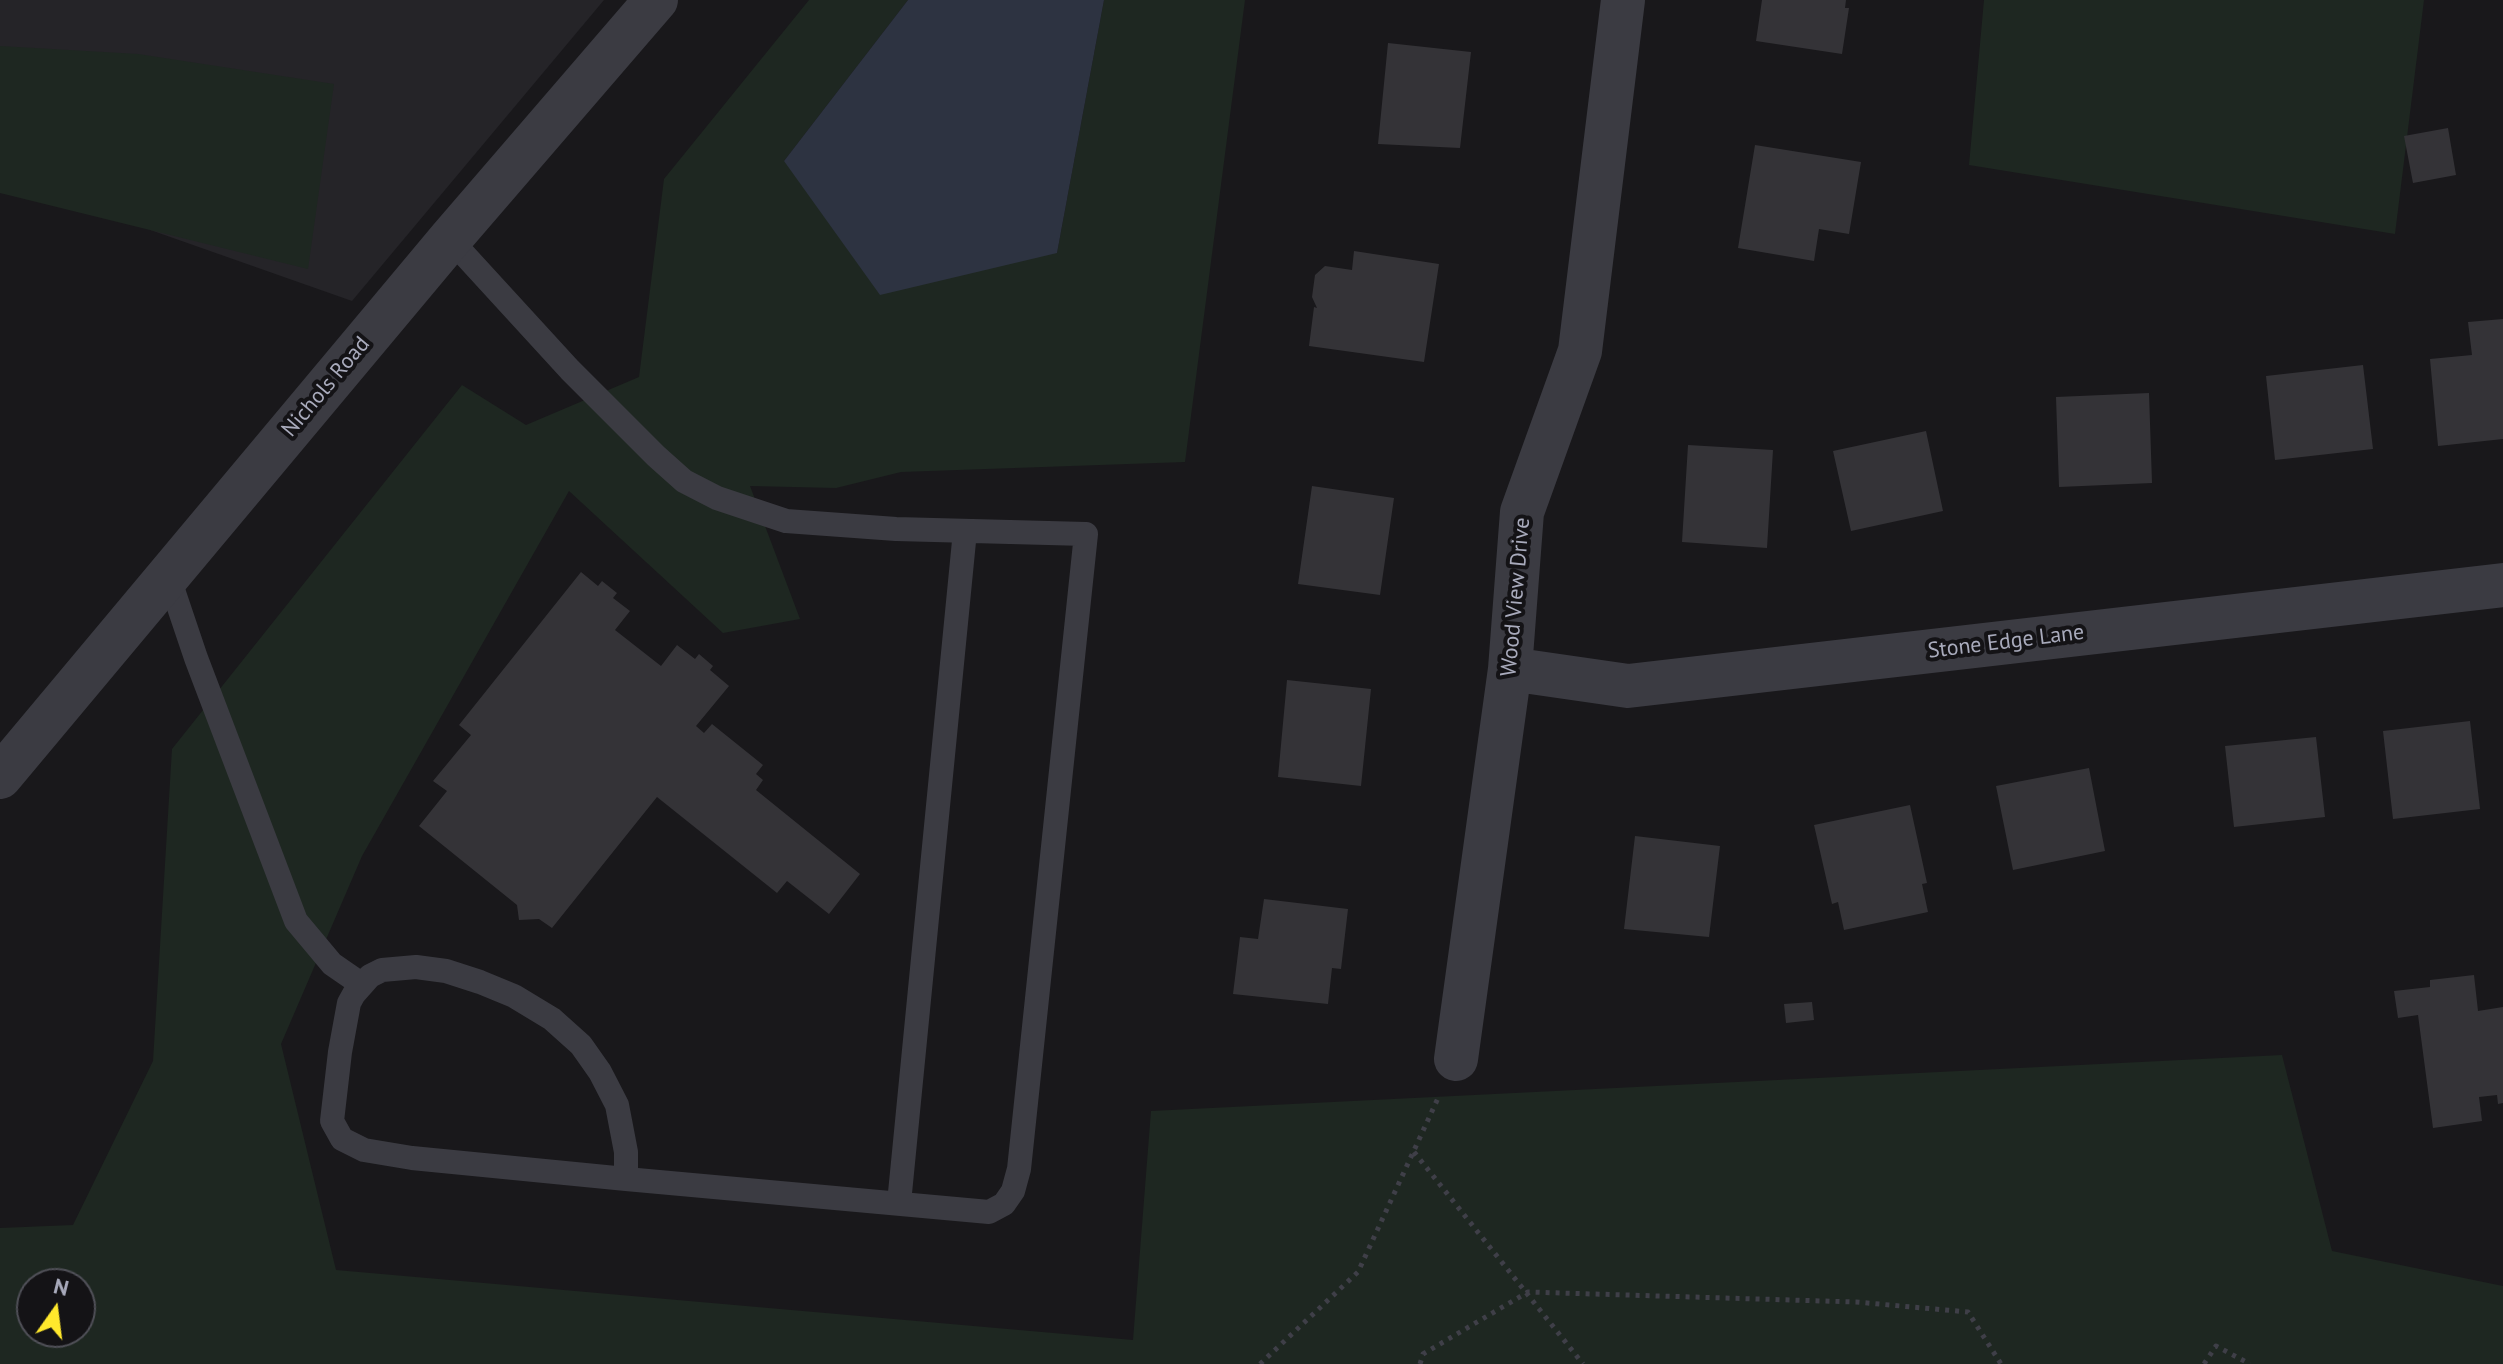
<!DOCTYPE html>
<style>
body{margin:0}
#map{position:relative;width:2503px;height:1364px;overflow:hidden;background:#19181b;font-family:"PT Sans",sans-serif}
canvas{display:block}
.north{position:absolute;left:16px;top:1268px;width:80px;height:80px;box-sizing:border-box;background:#141316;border:2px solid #505058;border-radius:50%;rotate:14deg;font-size:22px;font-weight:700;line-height:32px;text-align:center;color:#a9abbc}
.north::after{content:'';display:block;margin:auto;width:28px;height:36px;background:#ffe82c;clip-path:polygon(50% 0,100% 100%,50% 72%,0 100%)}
</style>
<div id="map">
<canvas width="2503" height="1364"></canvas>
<div class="north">N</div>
</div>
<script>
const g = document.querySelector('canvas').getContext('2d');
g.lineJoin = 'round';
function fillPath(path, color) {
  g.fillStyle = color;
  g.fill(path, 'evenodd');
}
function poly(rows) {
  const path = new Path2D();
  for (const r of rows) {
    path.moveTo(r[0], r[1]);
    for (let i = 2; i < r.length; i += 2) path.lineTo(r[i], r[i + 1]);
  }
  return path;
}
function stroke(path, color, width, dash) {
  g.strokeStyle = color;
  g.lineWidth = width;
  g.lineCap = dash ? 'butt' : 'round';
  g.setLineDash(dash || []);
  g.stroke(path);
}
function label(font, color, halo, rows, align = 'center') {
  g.font = font + ' "PT Sans",sans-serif';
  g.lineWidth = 8;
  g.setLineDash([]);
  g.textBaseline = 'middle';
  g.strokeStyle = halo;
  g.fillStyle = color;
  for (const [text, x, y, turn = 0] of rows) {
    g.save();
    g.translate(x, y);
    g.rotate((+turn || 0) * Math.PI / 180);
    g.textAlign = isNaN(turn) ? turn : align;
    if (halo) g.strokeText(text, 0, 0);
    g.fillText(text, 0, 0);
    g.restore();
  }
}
fillPath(poly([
 [0,0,604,0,352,301,0,177]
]), '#252428');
fillPath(poly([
 [809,0,908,0,784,161,1057,253,1104,0,1245,0,1185,462,901,472,836,488,750,486,800,619,723,633,569,491,362,856,281,1044,336,1270,1133,1340,1151,1111,2282,1055,2332,1251,2503,1286,2503,1364,0,1364,0,1228,73,1225,153,1061,172,749,462,385,526,425,639,377,664,179],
 [32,1284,80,1284,80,1332,32,1332],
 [1984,0,2424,0,2395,234,1969,165],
 [0,46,138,54,334,84,308,269,0,193]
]), '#1e2721');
fillPath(poly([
 [908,0,1104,0,1057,253,880,295,784,161]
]), '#2d3341');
fillPath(poly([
 [1762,0,1846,0,1845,8,1849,8,1842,54,1756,41],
 [1388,43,1471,52,1460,148,1378,144],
 [2448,128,2456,175,2413,183,2404,136],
 [1755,145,1861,162,1849,234,1819,229,1814,261,1738,248],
 [1354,251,1439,264,1424,362,1309,346,1314,307,1317,308,1312,297,1315,275,1325,266,1352,270],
 [2503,319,2503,439,2438,446,2430,359,2472,355,2468,322],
 [2363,365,2373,449,2275,460,2266,376],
 [2149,393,2152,483,2059,487,2056,397],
 [1926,431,1943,511,1851,531,1833,451],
 [1688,445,1773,450,1767,548,1682,542],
 [1312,486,1394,498,1380,595,1298,584],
 [581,572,598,586,602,581,617,593,613,598,630,611,615,630,661,666,677,645,695,659,699,654,713,666,710,670,729,686,696,726,704,733,712,724,763,765,756,774,763,780,756,790,860,874,829,914,787,881,777,893,657,797,552,928,539,919,519,920,517,905,419,826,447,791,433,781,471,735,459,725],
 [1287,680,1371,689,1361,786,1278,777],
 [2470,721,2480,809,2393,819,2383,731],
 [2316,737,2325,817,2234,827,2225,746],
 [2089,768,2105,851,2013,870,1996,786],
 [1910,805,1927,883,1922,884,1928,912,1844,930,1838,902,1832,904,1814,825],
 [1635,836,1720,846,1709,937,1624,929],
 [1264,899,1348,909,1341,969,1332,968,1328,1004,1233,994,1240,937,1258,939],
 [2474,975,2478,1011,2503,1007,2503,1103,2498,1104,2497,1095,2479,1097,2482,1121,2433,1128,2418,1015,2398,1018,2394,991,2430,987,2430,980],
 [1812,1002,1814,1020,1786,1023,1784,1004]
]), '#343337');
stroke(poly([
 [1414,1152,1583,1364],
 [1260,1364,1358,1272,1439,1096],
 [1420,1364,1423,1354,1528,1292,1856,1302,1968,1312,2001,1364],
 [2204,1364,2216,1346,2250,1364]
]), '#3f3f48', 5, [4, 6]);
stroke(poly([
 [450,239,570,370,656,456,684,481,717,498,786,521,896,529,1086,534,1019,1169,1013,1191,1004,1204,989,1212,626,1179,412,1158,364,1150,342,1139,332,1121,340,1052,349,1003,354,994,370,976,382,970,416,967,446,971,480,982,514,996,552,1019,581,1045,600,1072,617,1105,626,1152,626,1179],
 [168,575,196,658,296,921,332,964,361,984],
 [899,1203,965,531]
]), '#3b3b42', 24);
stroke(poly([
 [1510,669,1628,686,2503,585],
 [1456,1059,1510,669,1522,512,1580,351,1623,0]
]), '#3b3b42', 44);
stroke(poly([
 [0,777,450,239,656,0]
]), '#3b3b42', 44);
label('22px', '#a9abbc', '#141316', [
 ["Nichols Road",326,387,-50],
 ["Wood View Drive",1516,597,-85],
 ["Stone Edge Lane",2006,642,-7]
]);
</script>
